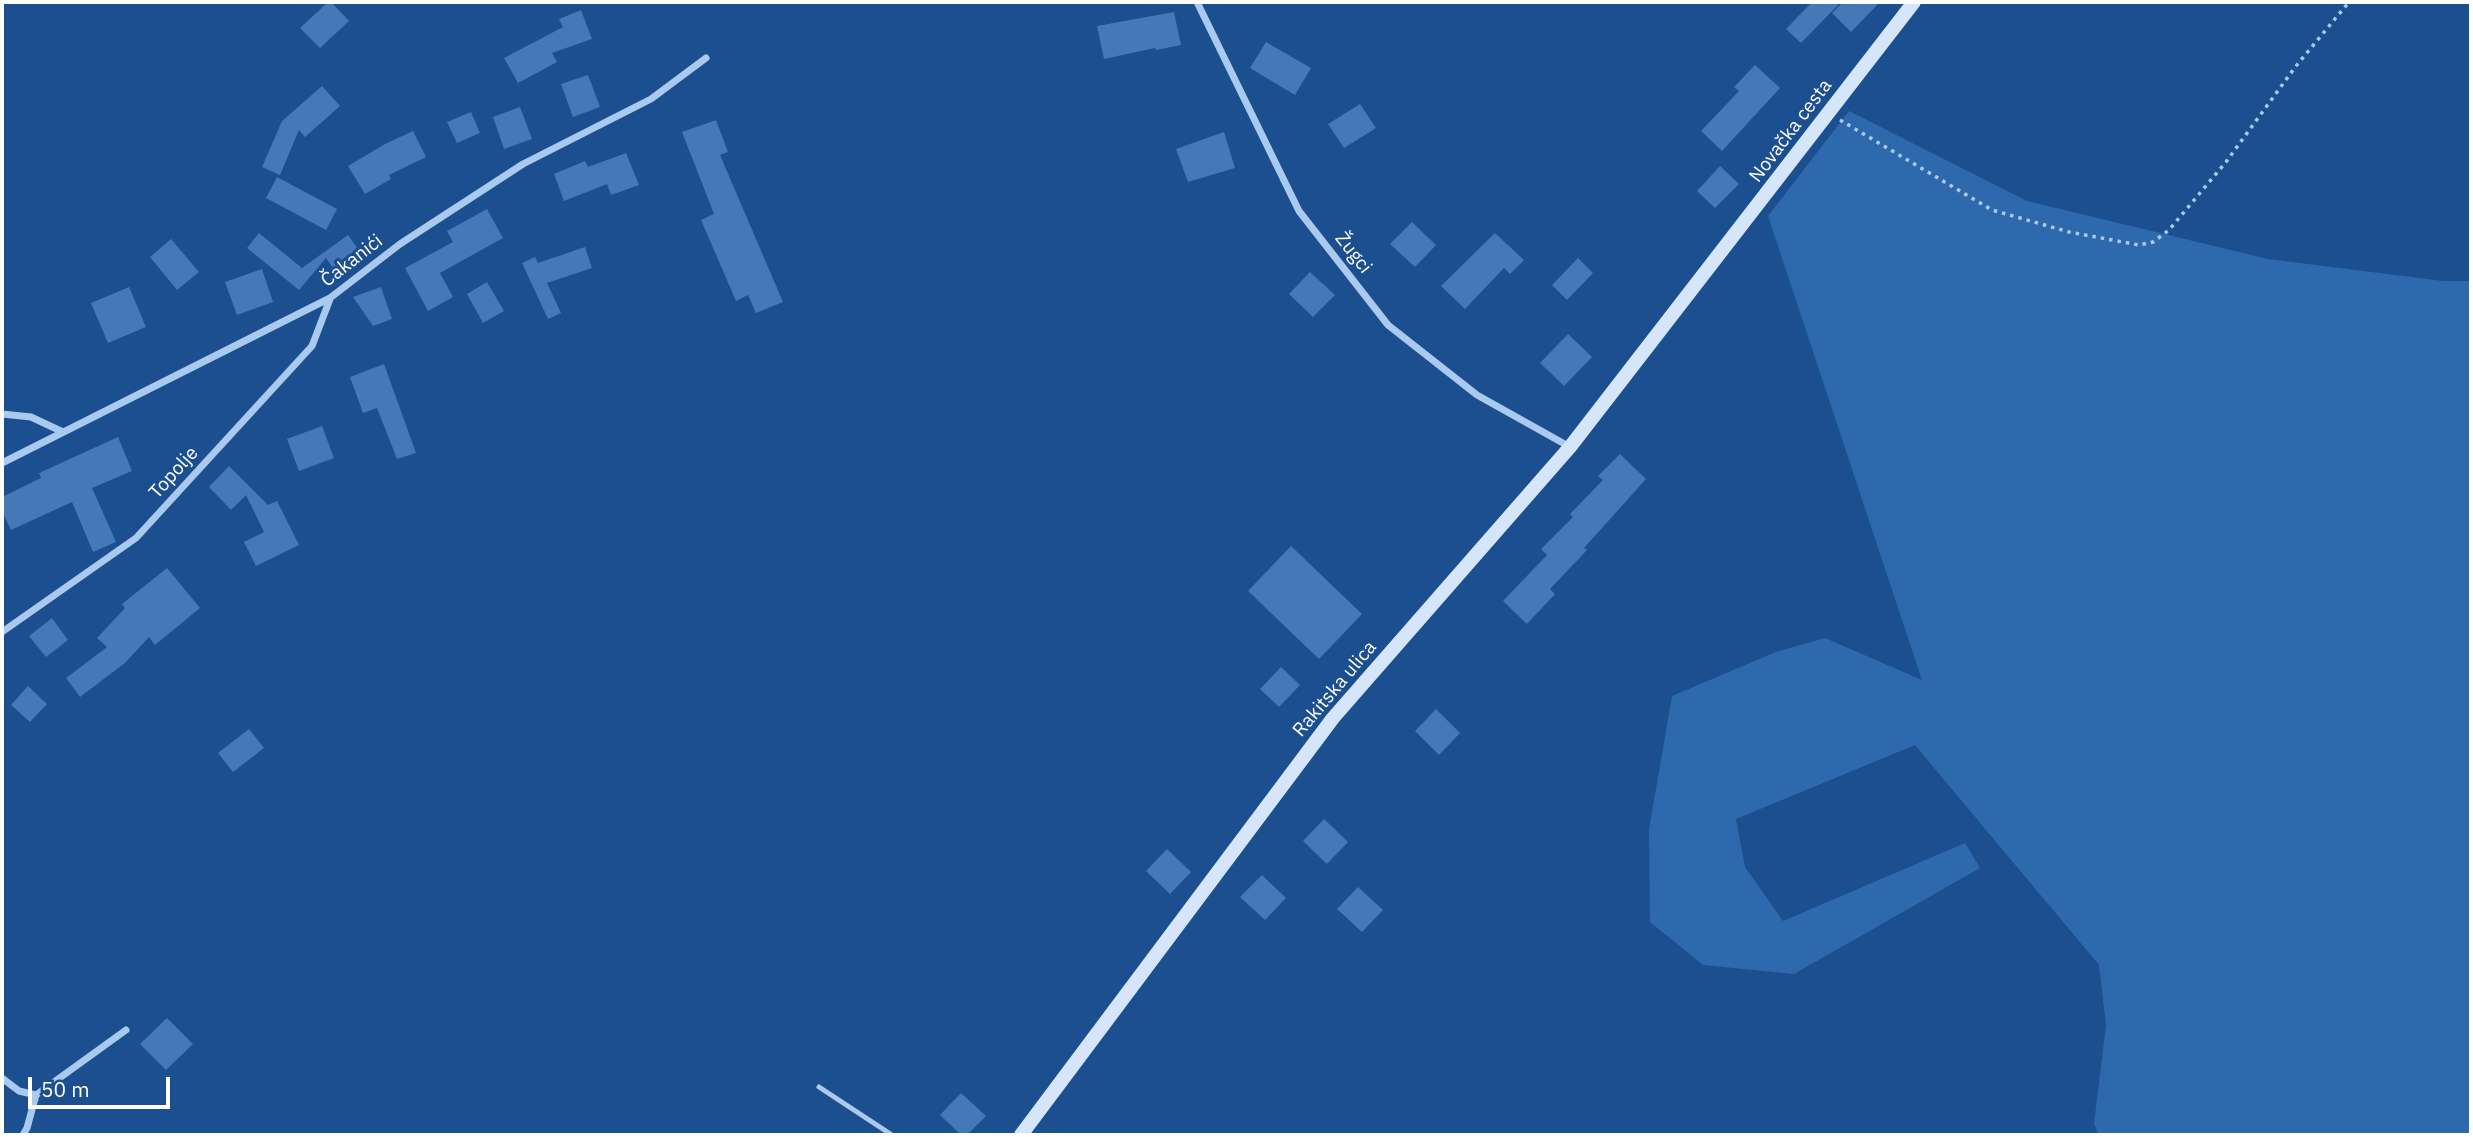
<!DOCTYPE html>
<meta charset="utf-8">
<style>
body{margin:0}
#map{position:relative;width:2473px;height:1137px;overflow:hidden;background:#1b4f8f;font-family:"IBM Plex Sans",sans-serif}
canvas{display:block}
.frame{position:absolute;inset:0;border:4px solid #fff;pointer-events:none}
.scale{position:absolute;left:28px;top:1077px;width:142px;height:32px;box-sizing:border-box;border:4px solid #fff;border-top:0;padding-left:9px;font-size:21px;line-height:24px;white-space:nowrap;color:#fff;-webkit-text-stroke:5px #1b4f8f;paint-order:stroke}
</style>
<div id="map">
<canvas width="2473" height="1137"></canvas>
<div class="frame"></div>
<div class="scale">50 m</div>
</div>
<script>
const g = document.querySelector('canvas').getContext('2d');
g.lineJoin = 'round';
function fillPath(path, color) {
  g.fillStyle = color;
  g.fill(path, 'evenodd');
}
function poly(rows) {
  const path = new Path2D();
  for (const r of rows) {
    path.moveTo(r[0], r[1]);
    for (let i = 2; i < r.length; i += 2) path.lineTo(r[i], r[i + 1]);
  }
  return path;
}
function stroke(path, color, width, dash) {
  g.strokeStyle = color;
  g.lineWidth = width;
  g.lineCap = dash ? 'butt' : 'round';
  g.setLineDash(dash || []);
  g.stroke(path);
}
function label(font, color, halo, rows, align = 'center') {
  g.font = font + ' "IBM Plex Sans",sans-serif';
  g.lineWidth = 6;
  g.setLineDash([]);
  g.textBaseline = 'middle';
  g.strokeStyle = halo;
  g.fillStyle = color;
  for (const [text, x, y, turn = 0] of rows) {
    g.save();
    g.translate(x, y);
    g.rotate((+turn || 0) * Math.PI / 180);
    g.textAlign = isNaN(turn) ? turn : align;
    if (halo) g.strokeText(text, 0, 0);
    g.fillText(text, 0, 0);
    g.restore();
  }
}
fillPath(poly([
 [1849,111,2027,201,2268,259,2443,281,2471,281,2471,1135,2099,1135,2094,1124,2106,1025,2099,965,1915,745,1736,819,1745,867,1783,921,1965,843,1980,868,1794,974,1703,965,1650,922,1649,829,1672,696,1776,652,1825,638,1922,680,1768,216]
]), '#2e69ad');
fillPath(poly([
 [328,2,331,2,349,21,320,48,300,28],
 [1812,2,1841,2,1801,43,1786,29],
 [1843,2,1880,2,1851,32,1832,13],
 [581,10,592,39,552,53,557,62,518,83,504,58,563,27,559,19],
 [1174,12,1181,45,1156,50,1155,48,1104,59,1097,26],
 [1266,42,1311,68,1295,95,1250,68],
 [1755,65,1780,88,1722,151,1701,131,1739,91,1734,87],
 [588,75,600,107,573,117,561,84],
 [322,86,340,106,305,137,299,130,280,175,262,167,282,121],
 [1360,104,1376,128,1344,148,1328,124],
 [520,107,532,139,504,149,493,117],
 [471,112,480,133,457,143,447,122],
 [716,120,728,152,720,155,783,302,756,313,748,295,736,301,701,220,714,214,682,132],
 [413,131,426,157,389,175,391,179,365,194,348,166,385,144],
 [1224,132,1235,168,1188,182,1176,149],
 [626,153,639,185,611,195,607,184,564,201,554,174,585,161,588,167],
 [1720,166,1739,184,1715,208,1697,191],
 [277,177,337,209,326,230,266,198],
 [487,209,503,238,440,273,453,297,428,311,405,268,453,242,447,231],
 [1412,222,1436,245,1415,267,1390,244],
 [259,233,302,268,348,235,365,259,339,277,326,258,299,290,247,248],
 [1495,233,1524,260,1510,274,1504,268,1465,309,1441,286],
 [171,239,199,272,177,290,150,257],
 [585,247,592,268,547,283,561,313,548,319,522,263,535,257,538,263],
 [1578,258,1593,273,1567,300,1552,285],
 [262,269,273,302,237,315,225,282],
 [1310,272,1335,295,1313,317,1289,294],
 [487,282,504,311,483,323,467,294],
 [129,287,146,327,108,343,91,303],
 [381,287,392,319,373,326,353,297],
 [1568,334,1592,357,1564,386,1540,363],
 [384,364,416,453,397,459,377,408,363,413,350,377],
 [322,426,334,458,299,471,287,439],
 [118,437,132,471,92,488,116,542,93,552,72,502,11,530,2,511,2,497,41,478,39,473],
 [1620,454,1646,479,1584,548,1587,550,1550,589,1555,594,1527,624,1503,601,1547,555,1541,549,1573,517,1570,514,1603,480,1598,476],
 [229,466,268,505,277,501,299,545,256,566,244,542,264,532,246,495,231,510,209,487],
 [1291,546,1362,614,1319,659,1248,591],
 [167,568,200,608,155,645,149,637,125,663,80,697,66,678,107,647,97,638,125,608,122,604],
 [52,618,68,640,46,657,29,636],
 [1281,667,1300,685,1279,707,1260,689],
 [28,686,47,704,30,722,11,705],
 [1436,709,1460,733,1439,755,1415,731],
 [249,729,264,748,233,772,218,753],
 [1324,819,1348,842,1327,864,1303,841],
 [1167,849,1191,872,1170,894,1146,871],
 [1262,875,1286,898,1265,920,1240,897],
 [1358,887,1383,910,1362,932,1337,909],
 [167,1018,193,1044,166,1070,140,1044],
 [961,1093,986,1116,967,1135,961,1135,940,1115]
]), '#4478b7');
stroke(poly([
 [1840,120,1992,210,2069,232,2139,245,2153,242,2169,230,2226,162,2296,66,2349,2]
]), '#a9c9ee', 3.5, [3.5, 5]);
stroke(poly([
 [819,1087,892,1135]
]), '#a9c9ee', 5);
stroke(poly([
 [1197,2,1299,211,1388,325,1477,395,1570,447],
 [2,414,31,417,63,432],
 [2,463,330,298,400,244,523,164,651,99,706,58],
 [2,632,136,538,312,346,330,299],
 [2,1078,19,1091,36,1095,126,1030],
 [23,1135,27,1128,36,1095]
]), '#a9c9ee', 7);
stroke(poly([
 [1021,1135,1333,718,1570,447,1914,2]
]), '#d6e6fa', 14);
label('19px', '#fff', '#1b4f8f', [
 ["Novačka cesta",1791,131,-53],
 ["Žugci",1353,253,52],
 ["Čakanići",352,261,-38],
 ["Topolje",174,473,-48],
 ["Rakitska ulica",1335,689,-50]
]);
</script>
